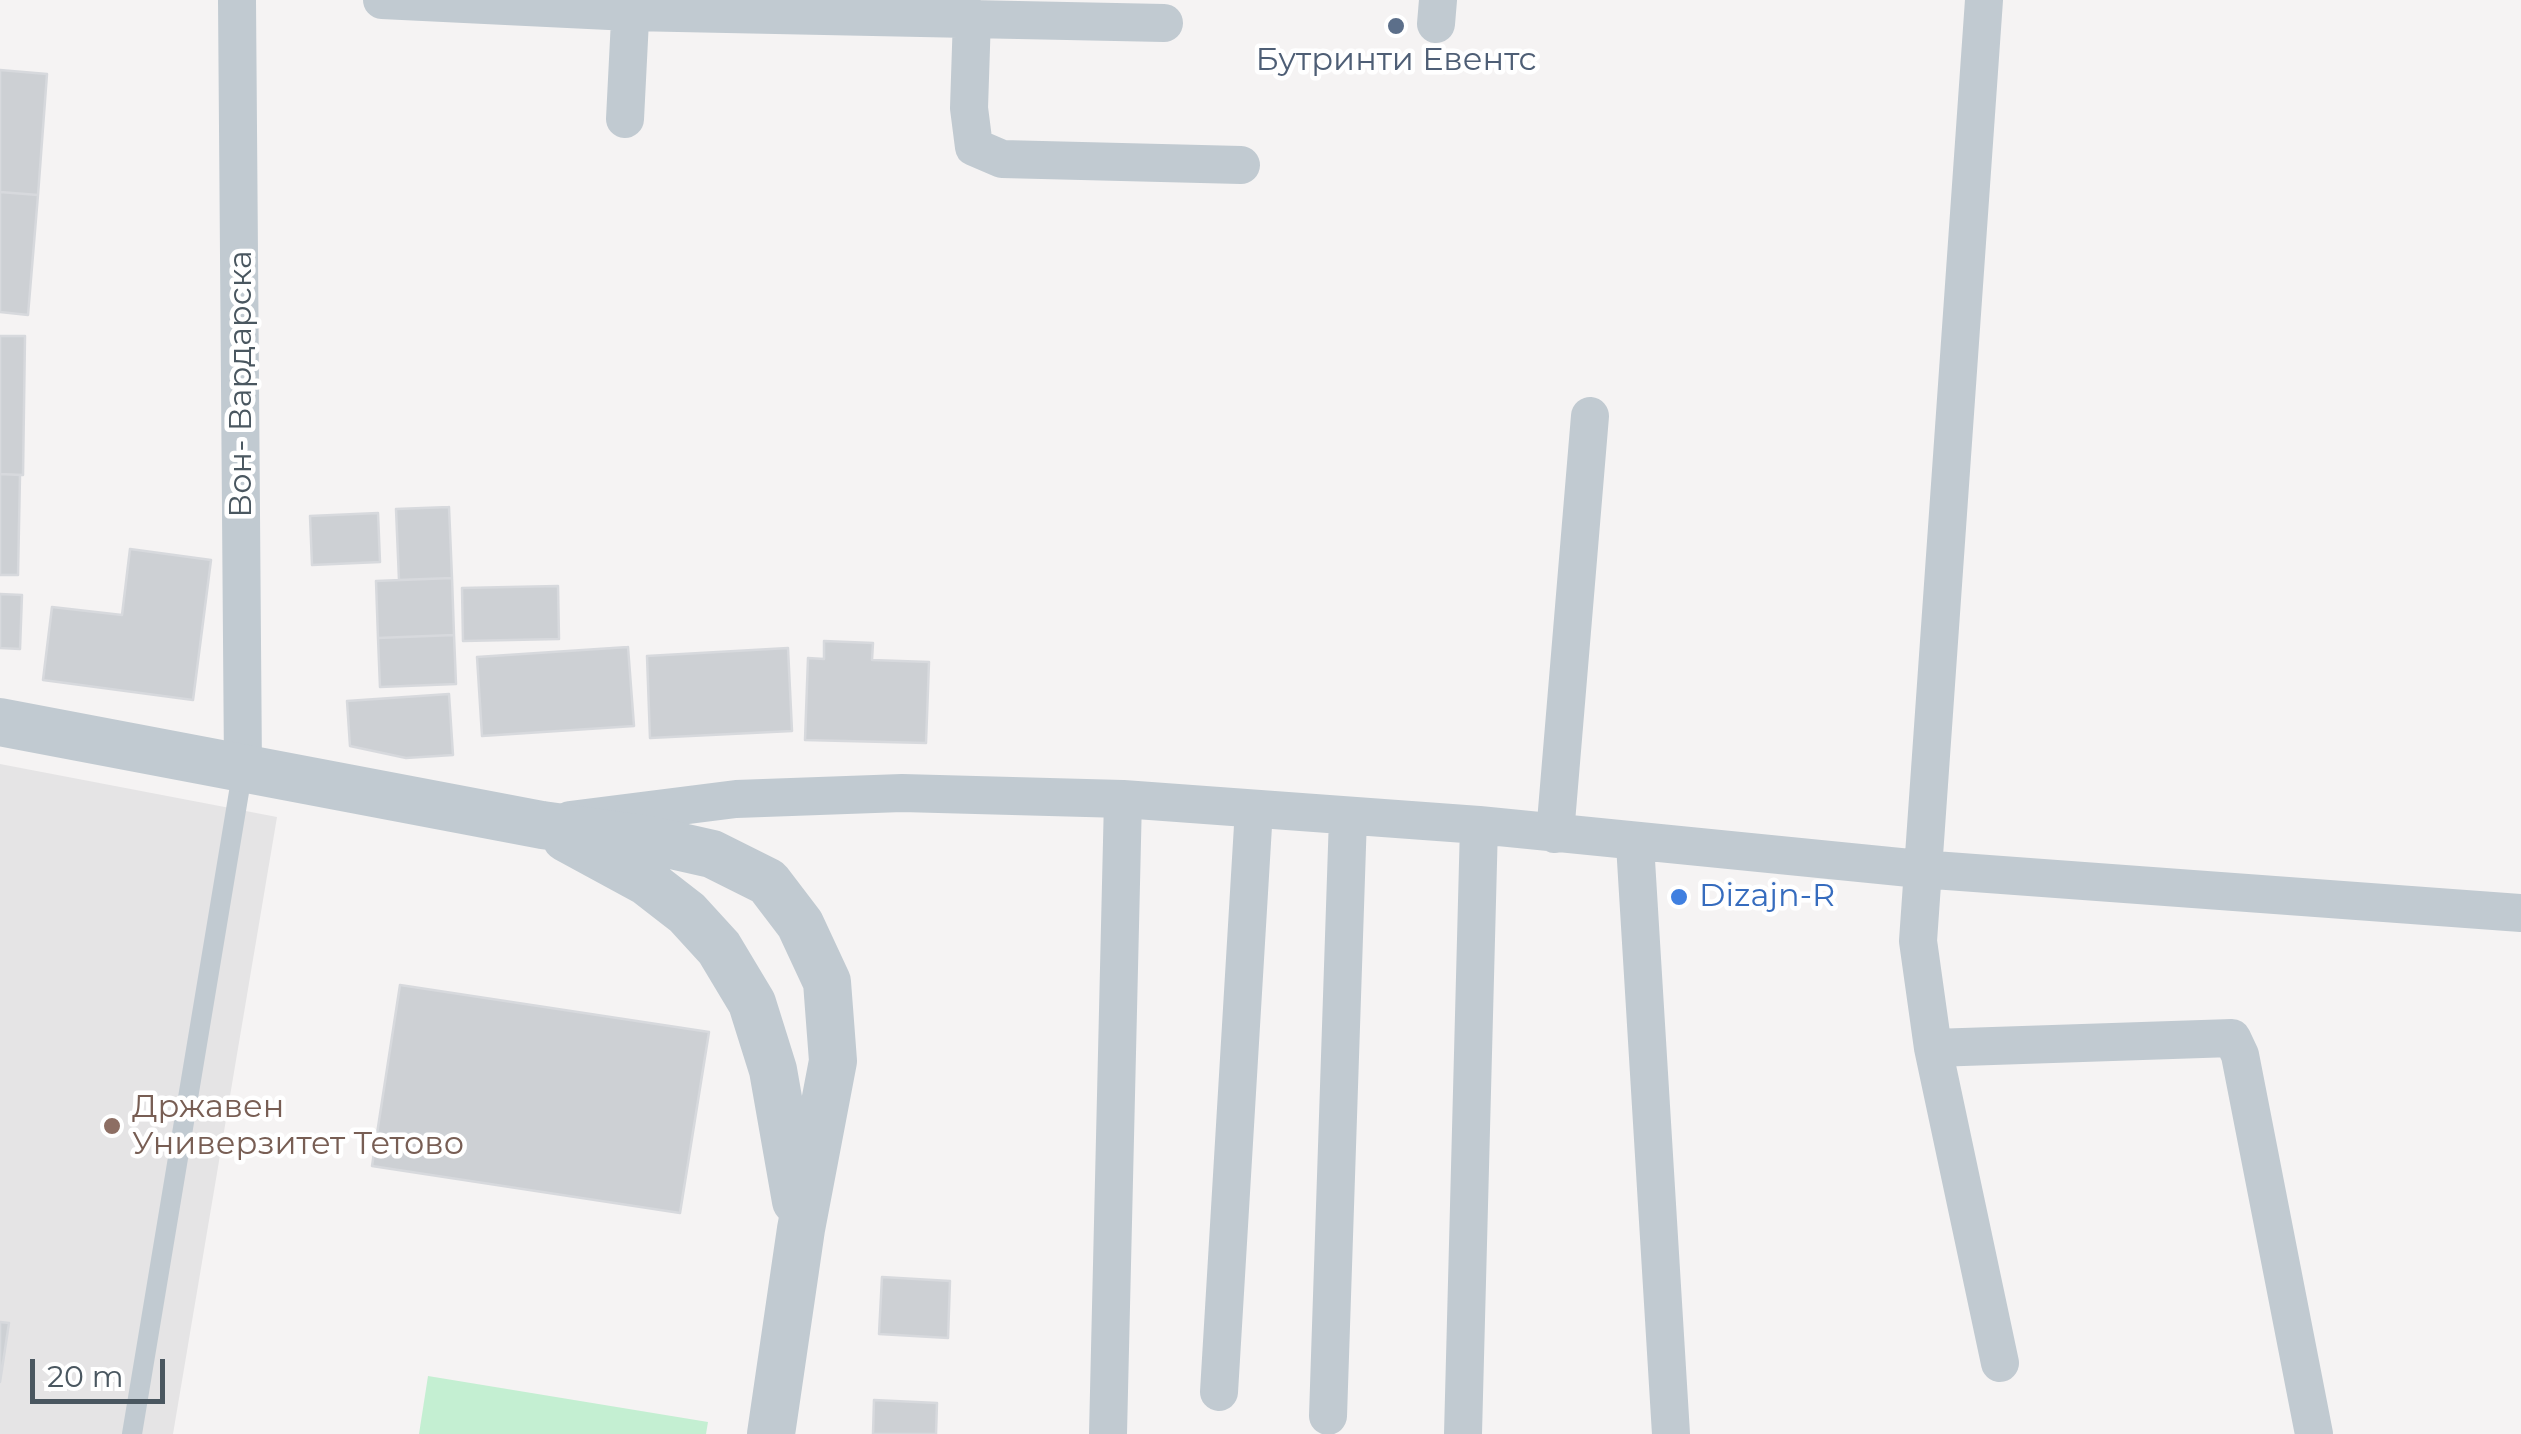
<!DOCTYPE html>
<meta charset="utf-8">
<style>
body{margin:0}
#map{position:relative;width:2521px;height:1434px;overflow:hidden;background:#f5f3f3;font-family:Montserrat,sans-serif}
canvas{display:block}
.scale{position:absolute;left:30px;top:1359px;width:135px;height:45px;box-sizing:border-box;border:5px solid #4a5760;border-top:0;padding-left:12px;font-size:30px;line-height:35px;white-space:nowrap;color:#4a5760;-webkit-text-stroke:8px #fff;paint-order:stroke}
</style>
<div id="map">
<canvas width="2521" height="1434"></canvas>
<div class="scale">20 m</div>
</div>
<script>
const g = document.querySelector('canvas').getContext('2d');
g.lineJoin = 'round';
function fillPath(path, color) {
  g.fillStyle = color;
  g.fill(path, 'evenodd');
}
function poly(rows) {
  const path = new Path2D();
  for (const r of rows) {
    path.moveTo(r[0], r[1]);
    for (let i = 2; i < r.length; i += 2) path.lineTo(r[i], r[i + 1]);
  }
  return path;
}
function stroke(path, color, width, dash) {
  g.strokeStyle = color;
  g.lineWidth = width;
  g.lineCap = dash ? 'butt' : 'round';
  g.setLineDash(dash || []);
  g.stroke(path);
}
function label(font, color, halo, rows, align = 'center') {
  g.font = font + ' Montserrat,sans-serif';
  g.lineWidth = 9;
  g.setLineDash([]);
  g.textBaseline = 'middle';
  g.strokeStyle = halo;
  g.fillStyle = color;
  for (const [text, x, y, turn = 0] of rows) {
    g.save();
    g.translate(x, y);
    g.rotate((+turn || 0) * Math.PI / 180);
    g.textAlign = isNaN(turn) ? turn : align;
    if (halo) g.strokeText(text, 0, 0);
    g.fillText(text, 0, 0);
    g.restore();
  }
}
fillPath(poly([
 [0,764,277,817,173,1434,0,1434]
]), '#e5e4e5');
fillPath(poly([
 [428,1376,708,1422,706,1434,419,1434]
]), '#c4efd2');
const building = poly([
 [0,70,47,74,38,195,0,192,0,70],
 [0,192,38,195,28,315,0,312,0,192],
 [0,336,25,336,23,475,0,474,0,336],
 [0,474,20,475,18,575,0,575,0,474],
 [449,507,452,578,399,580,396,509,449,507],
 [378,513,380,562,312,565,310,516,378,513],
 [130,549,211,560,193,700,43,680,52,607,122,615,130,549],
 [452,578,454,635,378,638,376,581,452,578],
 [558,586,559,639,463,641,462,588,558,586],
 [0,594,22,595,20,649,0,648,0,594],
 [454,635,456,684,380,687,378,638,454,635],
 [824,641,873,643,872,660,929,662,926,743,805,740,808,658,824,659,824,641],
 [628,647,634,726,482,736,477,657,628,647],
 [788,648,792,731,650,738,647,656,788,648],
 [449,694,453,755,406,758,350,746,347,701,449,694],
 [400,985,709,1032,680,1213,372,1166,400,985],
 [882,1277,950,1281,948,1338,879,1334,882,1277],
 [0,1322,9,1323,0,1382,0,1322],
 [874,1400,937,1403,936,1434,873,1434,874,1400]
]);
fillPath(building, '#cdd0d4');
stroke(building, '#d7d9dd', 2.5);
stroke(poly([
 [132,1434,243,768]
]), '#c1cad1', 20);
stroke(poly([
 [237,0,243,768],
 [382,0,630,12,1164,23],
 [1984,0,1918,941,1933,1048,2000,1363],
 [972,17,969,108,974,147,1002,159,1241,165],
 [1436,24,1438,0],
 [625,119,631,0],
 [570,820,736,799,902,793,1123,799,1479,825,1920,869,2521,913],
 [1555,834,1590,416],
 [1635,844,1671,1434],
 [1933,1048,2232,1038,2240,1055,2314,1434],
 [1219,1392,1254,809],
 [1328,1416,1348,817],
 [1108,1434,1123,799],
 [1463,1434,1479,825]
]), '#c1cad1', 38);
stroke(poly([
 [0,722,542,825,650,840,712,854,768,882,800,924,827,982,833,1061,801,1229,771,1434],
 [566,838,647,882,687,913,719,948,752,1003,773,1070,796,1201]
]), '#c1cad1', 48);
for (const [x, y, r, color] of [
 [1396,26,10,"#5c6f8a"],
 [1679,897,10,"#3f7fe0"],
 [112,1126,10,"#8d6e63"]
]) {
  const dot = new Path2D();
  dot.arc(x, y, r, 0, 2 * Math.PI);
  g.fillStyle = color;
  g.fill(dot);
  stroke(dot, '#fff', 4);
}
label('32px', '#4e5e75', '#fff', [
 ["Бутринти Евентс",1396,61]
]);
label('32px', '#4a5760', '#fff', [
 ["Вон- Вардарска",242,384,-90]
]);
label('32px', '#366cbe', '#fff', [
 ["Dizajn-R",1699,897]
], 'left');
label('32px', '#785e54', '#fff', [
 ["Државен",132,1108],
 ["Универзитет Тетово",132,1145]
], 'left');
</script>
